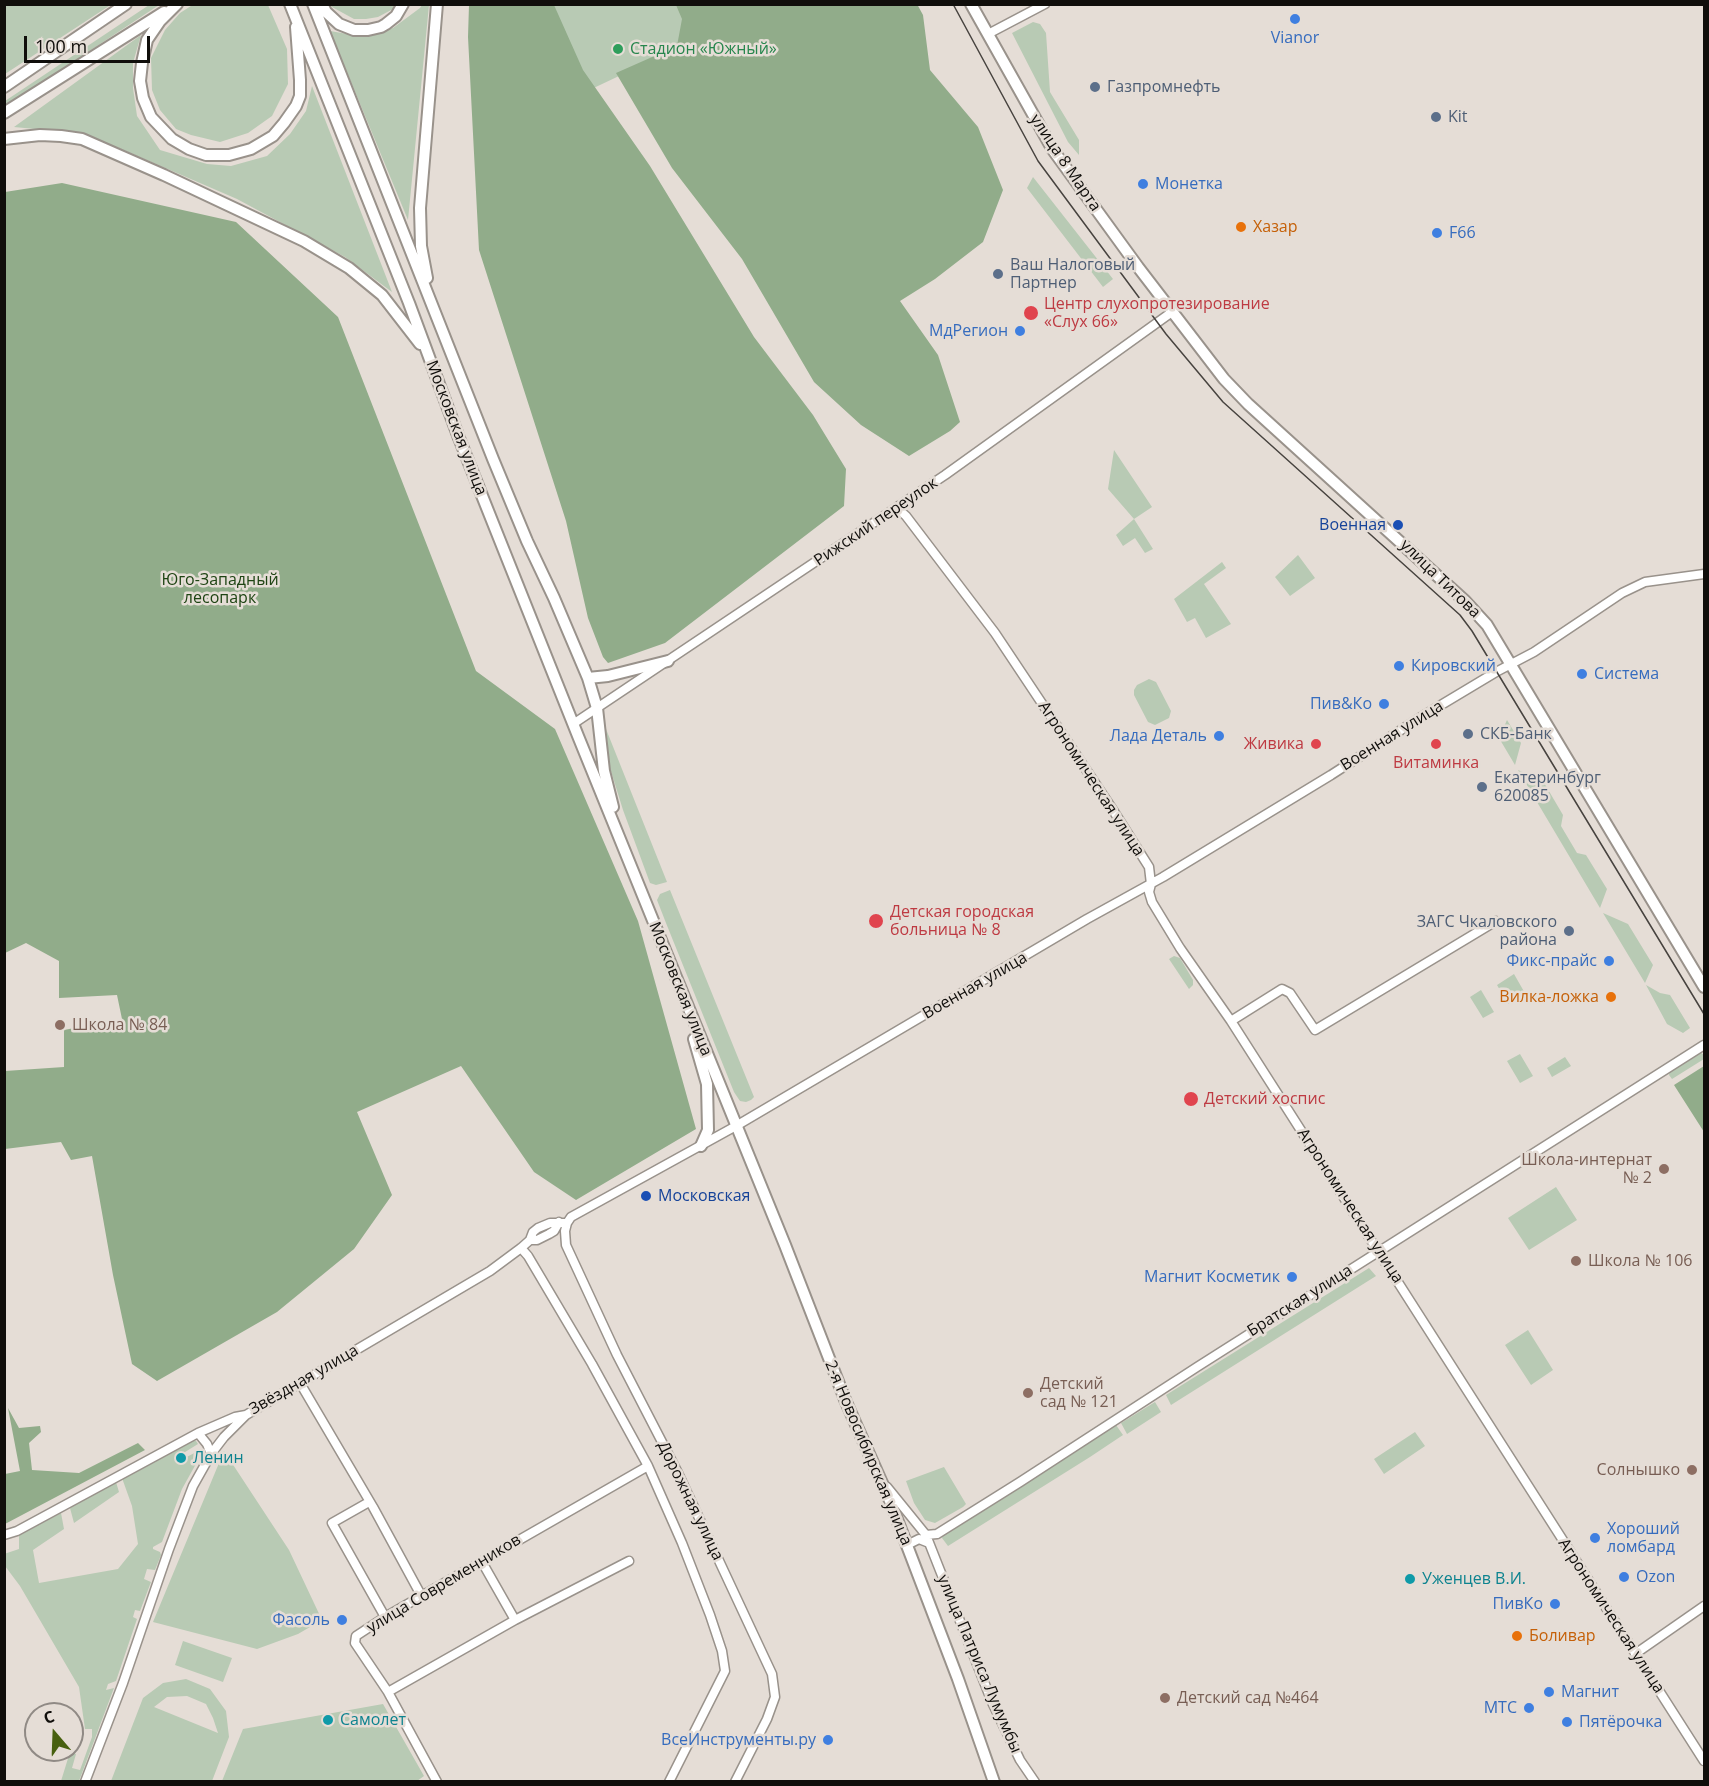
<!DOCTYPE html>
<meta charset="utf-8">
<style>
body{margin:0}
#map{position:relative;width:1709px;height:1786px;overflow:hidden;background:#e5ddd6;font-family:"Open Sans",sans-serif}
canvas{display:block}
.frame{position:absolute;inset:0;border:6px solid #100e0b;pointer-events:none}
.north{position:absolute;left:24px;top:1702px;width:60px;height:60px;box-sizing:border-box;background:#e5ddd6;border:2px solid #908a85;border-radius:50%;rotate:341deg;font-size:16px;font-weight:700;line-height:24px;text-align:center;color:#100e0b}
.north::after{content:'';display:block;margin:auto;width:21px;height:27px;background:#47600f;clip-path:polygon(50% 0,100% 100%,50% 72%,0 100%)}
.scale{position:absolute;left:24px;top:36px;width:126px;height:27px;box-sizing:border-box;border:3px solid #100e0b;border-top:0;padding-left:8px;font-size:18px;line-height:21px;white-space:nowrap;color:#100e0b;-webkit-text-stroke:4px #e5ddd6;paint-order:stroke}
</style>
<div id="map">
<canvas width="1709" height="1786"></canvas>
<div class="frame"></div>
<div class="north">С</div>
<div class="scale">100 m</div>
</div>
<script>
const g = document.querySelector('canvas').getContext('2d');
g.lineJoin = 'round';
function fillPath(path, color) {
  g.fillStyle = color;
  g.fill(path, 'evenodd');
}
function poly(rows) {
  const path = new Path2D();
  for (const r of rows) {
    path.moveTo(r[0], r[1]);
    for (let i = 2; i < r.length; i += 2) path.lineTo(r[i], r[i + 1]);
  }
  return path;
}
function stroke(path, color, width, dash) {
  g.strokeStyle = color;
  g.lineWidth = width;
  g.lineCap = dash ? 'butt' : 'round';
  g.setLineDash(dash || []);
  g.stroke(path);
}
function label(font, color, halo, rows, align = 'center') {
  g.font = font + ' "Open Sans",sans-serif';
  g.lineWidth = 5;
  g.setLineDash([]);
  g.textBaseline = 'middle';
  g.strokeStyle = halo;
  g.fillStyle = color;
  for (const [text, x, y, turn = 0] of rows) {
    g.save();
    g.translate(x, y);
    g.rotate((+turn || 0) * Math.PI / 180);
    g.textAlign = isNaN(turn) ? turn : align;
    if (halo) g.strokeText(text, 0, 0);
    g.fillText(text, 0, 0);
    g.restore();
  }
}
fillPath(poly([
 [194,4,268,5,287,49,288,84,272,116,248,133,220,142,191,135,176,129,160,110,152,90,151,58,165,30,180,13],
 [81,5,87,6,109,6,5,74,4,17,6,5],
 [149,5,159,5,5,107,5,101],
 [330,5,396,5,393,9,378,17,366,19,354,19,332,7],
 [422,5,429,5,408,220,330,31,359,36,393,28,420,8],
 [540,5,769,5,581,94],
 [1033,22,1040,24,1046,33,1050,92,1079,140,1079,155,1068,142,1012,33],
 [141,35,133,63,133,88,137,116,160,150,207,164,231,166,267,156,290,134,306,111,312,86,392,292,345,257,237,199,119,148,66,132,14,127],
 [1033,177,1113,279,1103,287,1027,188],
 [1114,450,1152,507,1134,519,1153,549,1145,553,1135,538,1123,546,1116,535,1134,519,1108,489],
 [1298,555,1315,578,1290,596,1275,577],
 [1222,562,1226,568,1204,584,1231,624,1206,638,1195,618,1187,622,1174,599],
 [1149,679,1156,682,1171,711,1169,718,1155,725,1148,722,1134,695,1134,690,1137,685],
 [1507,720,1521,743,1515,765,1499,738],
 [606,729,667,882,656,885,650,883,623,810,610,768],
 [1518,770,1543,781,1563,815,1561,826,1577,853,1586,855,1607,889,1600,908],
 [670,890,754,1097,751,1100,746,1102,740,1101,734,1092,666,923,657,900,660,894],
 [1603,913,1628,924,1653,965,1645,983],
 [1174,956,1180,958,1193,980,1193,985,1189,989,1169,959],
 [1514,974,1526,995,1508,1004,1497,985],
 [1646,985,1660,993,1670,995,1690,1028,1683,1033,1667,1024],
 [1481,990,1494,1012,1483,1018,1470,997],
 [1700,1052,1704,1055,1704,1059,1672,1079,1669,1075,1670,1070],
 [1520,1054,1533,1076,1520,1083,1507,1061],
 [1565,1057,1571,1066,1552,1077,1547,1068],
 [1556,1187,1577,1220,1529,1250,1508,1218],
 [1369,1268,1376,1276,1171,1405,1166,1395],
 [1528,1330,1553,1370,1531,1385,1505,1345],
 [1155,1402,1161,1412,1127,1434,1121,1423],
 [1116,1425,1123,1435,1090,1457,948,1546,942,1538,943,1534,1031,1480],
 [1415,1432,1425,1446,1384,1474,1374,1459],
 [191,1440,196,1441,198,1444,177,1457,179,1461,202,1449,202,1453,182,1489,162,1542,153,1547,153,1549,160,1552,161,1555,155,1570,147,1569,144,1579,151,1582,140,1611,135,1610,133,1617,137,1619,116,1681,108,1684,106,1690,114,1688,79,1781,61,1781,70,1752,76,1754,72,1768,80,1770,92,1737,92,1729,85,1729,79,1687,20,1586,5,1566,4,1554,19,1549,19,1535,61,1513,64,1529,33,1550,39,1583,118,1569,138,1544,132,1506,122,1478],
 [224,1451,289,1550,322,1620,298,1634,257,1649,153,1622],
 [944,1467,966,1504,963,1507,935,1523,925,1520,914,1503,906,1481],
 [116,1482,119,1492,74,1523,70,1508],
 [183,1641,232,1658,223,1682,175,1665],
 [186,1679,210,1689,226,1711,229,1737,212,1781,111,1781,143,1698,163,1683],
 [187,1696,206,1704,213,1718,218,1733,154,1707,167,1697],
 [383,1704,424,1776,417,1781,222,1781,243,1729]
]), '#b8cab4');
fillPath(poly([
 [469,5,554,5,583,70,650,166,754,337,813,415,846,469,844,506,665,643,608,663,603,657,588,618,566,521,479,250,468,37],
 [676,5,917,4,923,15,930,70,978,127,1003,190,983,242,935,279,900,301,938,355,960,422,950,431,909,456,861,425,814,382,742,259,672,168,616,73,677,46,682,19],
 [62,183,236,222,338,317,476,671,555,729,638,921,696,1129,576,1200,534,1172,461,1066,357,1112,392,1195,354,1249,277,1312,157,1381,132,1364,113,1275,92,1156,71,1160,61,1142,5,1149,5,1071,64,1067,64,1030,122,1019,117,995,59,998,59,961,26,943,5,953,5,192],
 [1704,1066,1704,1132,1674,1085],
 [8,1408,19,1428,40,1426,41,1432,29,1443,32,1470,79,1473,138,1443,145,1450,5,1524,5,1474,20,1471]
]), '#91ac8a');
const minor = poly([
 [988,34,1045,4],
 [897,508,906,516,995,633,1111,807,1149,867,1151,884,1149,892,1152,902,1180,948,1231,1021,1704,1761],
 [573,724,945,475,1172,312],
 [1231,1021,1282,989,1290,993,1315,1030,1496,921],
 [567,1223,565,1231,566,1245,617,1355,678,1473,772,1674,775,1697,767,1719,735,1782],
 [530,1240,537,1240,549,1234,554,1231,559,1222],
 [521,1248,528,1256,592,1364,648,1466,682,1543,710,1615,722,1651,725,1671,669,1782],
 [300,1383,373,1507,422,1597],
 [198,1433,207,1444,211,1454],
 [887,1487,926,1535,992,1702,1020,1760,1035,1782],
 [369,1502,332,1523,385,1617],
 [4,1535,17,1531,198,1433,235,1417,246,1415,300,1383,490,1271,521,1248,530,1240,533,1232,538,1228,550,1223,567,1223,571,1217,736,1126,1087,919,1163,877,1331,775,1426,714,1496,672,1534,652,1622,593,1645,582,1704,574],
 [926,1535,937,1534,1020,1482,1197,1367,1704,1045],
 [907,1545,919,1539,929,1543],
 [482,1562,515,1620],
 [1635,1654,1704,1606],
 [388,1692,515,1620,629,1561],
 [85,1782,123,1683,169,1549,193,1486,211,1454,224,1437,246,1415],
 [437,1782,388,1692,355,1643,356,1636,385,1617,648,1466]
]);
const major = poly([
 [177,4,160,21,147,40,142,63,140,81,143,98,151,117,172,139,189,149,206,155,229,155,251,149,273,136,284,123,296,106,300,96,300,80,296,27],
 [290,4,409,303,459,438,578,736,785,1245,846,1402,890,1501,958,1679,994,1782],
 [313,4,493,459,527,541,554,598,588,678,597,708,604,771,613,807],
 [322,4,326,12,339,24,354,30,368,30,381,27,386,24,396,16,403,4],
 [971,4,1053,150,1138,267,1224,379,1248,404,1465,601,1487,625,1704,987],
 [4,87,126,4],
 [4,113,164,12],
 [4,139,40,135,61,136,82,139,164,175,304,241,349,268,382,295,420,344],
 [427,278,421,246,420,208,437,4],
 [588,678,608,676,668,661],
 [694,1039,707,1084,708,1130,701,1146]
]);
stroke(minor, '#99928b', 11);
stroke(major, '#99928b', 14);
stroke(minor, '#fff', 8);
stroke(major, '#fff', 10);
stroke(poly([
 [953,4,1038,161,1166,334,1223,402,1460,615,1472,631,1704,1014]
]), '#47433f', 1.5);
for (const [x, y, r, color] of [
 [1295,19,6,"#3f7fe0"],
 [618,49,6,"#2e9e5b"],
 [1095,87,6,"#5c6f8a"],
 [1436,117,6,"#5c6f8a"],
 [1143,184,6,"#3f7fe0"],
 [1241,227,6,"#e8710a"],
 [1437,233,6,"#3f7fe0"],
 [998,274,6,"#5c6f8a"],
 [1031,313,8,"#e0444e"],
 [1020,331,6,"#3f7fe0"],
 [1398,525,6,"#1a4fb4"],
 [1399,666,6,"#3f7fe0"],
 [1582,674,6,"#3f7fe0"],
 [1384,704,6,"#3f7fe0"],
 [1468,734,6,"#5c6f8a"],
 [1219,736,6,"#3f7fe0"],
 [1316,744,6,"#e0444e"],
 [1436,744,6,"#e0444e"],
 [1482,787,6,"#5c6f8a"],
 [876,921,8,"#e0444e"],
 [1569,931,6,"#5c6f8a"],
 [1609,961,6,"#3f7fe0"],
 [1611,997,6,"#e8710a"],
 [60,1025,6,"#8d6e63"],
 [1191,1099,8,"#e0444e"],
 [1664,1169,6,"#8d6e63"],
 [646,1196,6,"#1a4fb4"],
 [1576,1261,6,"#8d6e63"],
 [1292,1277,6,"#3f7fe0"],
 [1028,1393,6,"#8d6e63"],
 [181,1458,6,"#0f9aa8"],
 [1692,1470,6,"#8d6e63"],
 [1595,1538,6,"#3f7fe0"],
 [1624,1577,6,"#3f7fe0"],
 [1410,1579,6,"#0f9aa8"],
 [1555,1604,6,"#3f7fe0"],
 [342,1620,6,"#3f7fe0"],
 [1517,1636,6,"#e8710a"],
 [1549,1692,6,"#3f7fe0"],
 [1165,1698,6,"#8d6e63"],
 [1529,1708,6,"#3f7fe0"],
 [328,1720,6,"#0f9aa8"],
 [1567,1722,6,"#3f7fe0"],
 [828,1740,6,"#3f7fe0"]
]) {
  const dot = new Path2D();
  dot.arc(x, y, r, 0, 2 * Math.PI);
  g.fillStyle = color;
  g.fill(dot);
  stroke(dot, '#e5ddd6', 2);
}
label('16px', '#366cbe', '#e5ddd6', [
 ["Vianor",1295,38,"center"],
 ["Монетка",1155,184,"left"],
 ["F66",1449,233,"left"],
 ["МдРегион",1008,331],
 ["Кировский",1411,666,"left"],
 ["Система",1594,674,"left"],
 ["Пив&Ко",1372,704],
 ["Лада Деталь",1207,736],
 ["Фикс-прайс",1597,961],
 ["Магнит Косметик",1280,1277],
 ["Хороший",1607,1529,"left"],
 ["ломбард",1607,1547,"left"],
 ["Ozon",1636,1577,"left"],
 ["ПивКо",1543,1604],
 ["Фасоль",330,1620],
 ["Магнит",1561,1692,"left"],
 ["МТС",1517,1708],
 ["Пятёрочка",1579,1722,"left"],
 ["ВсеИнструменты.ру",816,1740]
], 'right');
label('16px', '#27864d', '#e5ddd6', [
 ["Стадион «Южный»",630,49]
], 'left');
label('16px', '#4e5e75', '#e5ddd6', [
 ["Газпромнефть",1107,87],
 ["Kit",1448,117],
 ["Ваш Налоговый",1010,265],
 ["Партнер",1010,283],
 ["СКБ-Банк",1480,734],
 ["Екатеринбург",1494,778],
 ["620085",1494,796],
 ["ЗАГС Чкаловского",1557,922,"right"],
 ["района",1557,940,"right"]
], 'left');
label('16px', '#100e0b', '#e5ddd6', [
 ["улица 8 Марта",1065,163,56],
 ["Московская улица",456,428,69],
 ["Рижский переулок",876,522,-34],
 ["улица Титова",1440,579,44],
 ["Военная улица",1392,736,-32],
 ["Агрономическая улица",1091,779,57],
 ["Военная улица",975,986,-30],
 ["Московская улица",680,989,68],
 ["Агрономическая улица",1350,1206,57],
 ["Братская улица",1300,1301,-32],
 ["Звёздная улица",304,1380,-30],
 ["2-я Новосибирская улица",868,1453,67],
 ["Дорожная улица",690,1501,64],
 ["улица Современников",444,1584,-31],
 ["Агрономическая улица",1611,1616,57],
 ["улица Патриса Лумумбы",979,1664,67]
]);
label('16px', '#c56008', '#e5ddd6', [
 ["Хазар",1253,227],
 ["Вилка-ложка",1599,997,"right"],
 ["Боливар",1529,1636]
], 'left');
label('16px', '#be3a42', '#e5ddd6', [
 ["Центр слухопротезирование",1044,304],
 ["«Слух 66»",1044,322],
 ["Живика",1304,744,"right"],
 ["Витаминка",1436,763,"center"],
 ["Детская городская",890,912],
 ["больница № 8",890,930],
 ["Детский хоспис",1204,1099]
], 'left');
label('16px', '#164399', '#e5ddd6', [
 ["Военная",1386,525],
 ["Московская",658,1196,"left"]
], 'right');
label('16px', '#1e4413', '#e5ddd6', [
 ["Юго-Западный",220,580],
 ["лесопарк",220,598]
]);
label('16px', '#785e54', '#e5ddd6', [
 ["Школа № 84",72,1025],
 ["Школа-интернат",1652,1160,"right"],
 ["№ 2",1652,1178,"right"],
 ["Школа № 106",1588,1261],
 ["Детский",1040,1384],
 ["сад № 121",1040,1402],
 ["Солнышко",1680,1470,"right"],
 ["Детский сад №464",1177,1698]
], 'left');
label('16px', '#0d838f', '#e5ddd6', [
 ["Ленин",193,1458],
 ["Уженцев В.И.",1422,1579],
 ["Самолет",340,1720]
], 'left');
</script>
